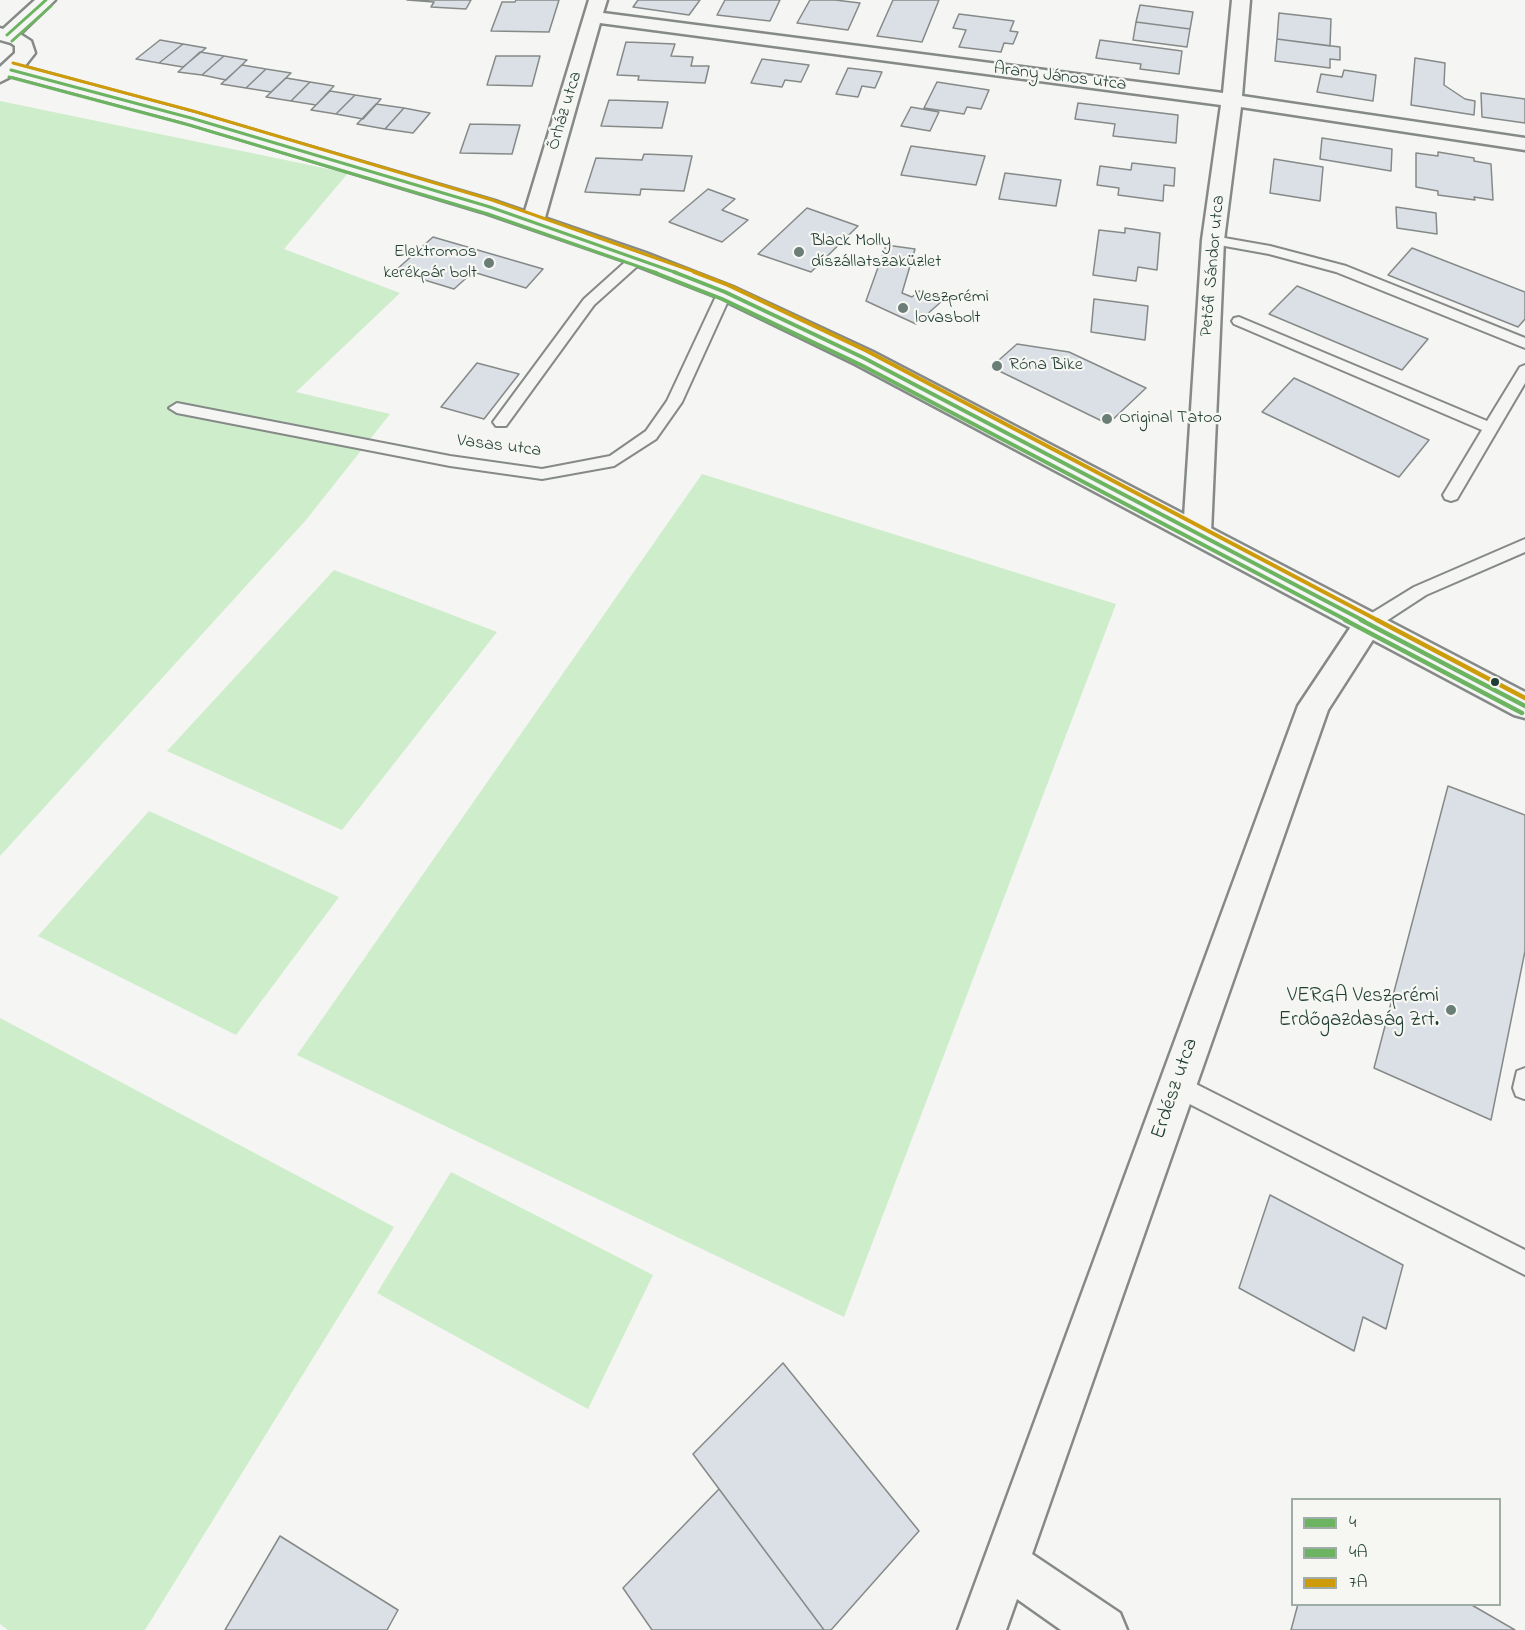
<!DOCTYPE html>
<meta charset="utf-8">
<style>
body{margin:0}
#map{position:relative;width:1525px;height:1630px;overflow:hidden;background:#f5f5f3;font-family:"Indie Flower",sans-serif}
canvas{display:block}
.legend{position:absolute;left:1291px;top:1498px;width:210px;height:108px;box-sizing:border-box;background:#f6f6f2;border:2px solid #a0aca6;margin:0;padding:8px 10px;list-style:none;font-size:18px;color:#1f3d34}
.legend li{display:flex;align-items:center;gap:12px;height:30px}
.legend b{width:30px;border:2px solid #a0aca6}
</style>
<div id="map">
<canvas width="1525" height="1630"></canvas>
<ul class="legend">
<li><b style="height:8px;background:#6cb461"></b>4</li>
<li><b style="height:8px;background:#6cb461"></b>4A</li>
<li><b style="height:8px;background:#ce9b0a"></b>7A</li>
</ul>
</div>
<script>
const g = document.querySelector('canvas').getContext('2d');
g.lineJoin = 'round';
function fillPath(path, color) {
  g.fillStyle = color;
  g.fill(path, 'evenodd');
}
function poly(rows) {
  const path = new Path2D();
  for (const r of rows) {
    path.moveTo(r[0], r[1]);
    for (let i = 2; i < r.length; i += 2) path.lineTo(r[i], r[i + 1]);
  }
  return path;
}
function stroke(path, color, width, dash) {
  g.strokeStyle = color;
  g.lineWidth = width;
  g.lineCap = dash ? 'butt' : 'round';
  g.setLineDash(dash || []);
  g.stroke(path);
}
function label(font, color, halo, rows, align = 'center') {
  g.font = font + ' "Indie Flower",sans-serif';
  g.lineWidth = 4.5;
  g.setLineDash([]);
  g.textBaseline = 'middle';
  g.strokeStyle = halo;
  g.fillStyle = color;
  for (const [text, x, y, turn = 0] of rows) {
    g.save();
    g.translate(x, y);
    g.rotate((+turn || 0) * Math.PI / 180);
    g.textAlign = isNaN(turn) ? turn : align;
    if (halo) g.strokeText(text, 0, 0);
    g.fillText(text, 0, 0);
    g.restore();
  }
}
fillPath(poly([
 [0,101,348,173,284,249,400,293,296,392,390,414,306,520,0,856],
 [702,474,1116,604,844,1317,297,1055],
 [334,570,497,632,342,830,167,751],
 [149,811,339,897,236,1035,38,936],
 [0,1018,394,1227,145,1630,8,1630,0,1624],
 [451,1172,653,1275,588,1409,377,1293]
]), '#ceedca');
const building = poly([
 [407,0,471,0,466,9,431,7,434,2,407,0],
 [516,0,559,0,549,32,491,31,502,2,515,2,516,0],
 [638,0,700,0,689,15,633,7,638,0],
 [725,0,780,0,770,21,717,15,725,0],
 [810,0,835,0,860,3,848,30,797,23,810,0],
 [893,0,939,0,922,42,877,36,893,0],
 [1140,5,1193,12,1190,29,1136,22,1140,5],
 [1279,13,1331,19,1330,46,1277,39,1279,13],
 [959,14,1014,21,1010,31,1018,32,1013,44,1004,43,1001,52,959,47,966,30,953,28,959,14],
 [1136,22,1190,29,1187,47,1133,40,1136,22],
 [1277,39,1340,47,1340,60,1330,59,1330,68,1275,61,1277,39],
 [160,40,183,44,159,63,136,59,160,40],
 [1100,40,1182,51,1179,74,1140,69,1141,64,1096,58,1100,40],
 [626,42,675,44,671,56,693,57,691,66,709,66,705,83,638,80,639,76,617,75,626,42],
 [183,44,206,48,183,67,159,63,183,44],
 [200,52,224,56,202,75,178,72,200,52],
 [224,56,247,60,226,80,202,75,224,56],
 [496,56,540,56,532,86,487,85,496,56],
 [1415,58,1445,63,1444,85,1465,99,1475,101,1474,115,1411,105,1415,58],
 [762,59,809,65,801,82,785,80,782,87,751,83,762,59],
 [242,65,266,69,246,88,221,84,242,65],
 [848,68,882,72,875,88,862,86,858,97,836,94,848,68],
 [266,69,291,73,271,92,246,88,266,69],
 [1344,70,1376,75,1373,101,1317,92,1321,74,1342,77,1344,70],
 [286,78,310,82,291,101,266,97,286,78],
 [310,82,334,86,316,105,291,101,310,82],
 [937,82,989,90,981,109,967,107,964,114,924,108,937,82],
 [330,91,355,95,336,114,311,110,330,91],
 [1481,93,1525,99,1525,123,1482,117,1481,93],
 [355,95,381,99,363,119,336,114,355,95],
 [609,100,668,102,662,128,601,126,609,100],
 [1078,103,1178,115,1176,143,1113,136,1115,124,1075,119,1078,103],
 [376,104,404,108,385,129,357,124,376,104],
 [911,107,939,112,930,131,901,126,911,107],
 [404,108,430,113,413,133,385,129,404,108],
 [470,124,520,125,512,154,460,153,470,124],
 [1322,138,1392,149,1391,171,1320,159,1322,138],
 [911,146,985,156,976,185,901,175,911,146],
 [1438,152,1474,158,1474,161,1491,164,1493,200,1474,197,1475,200,1438,195,1438,191,1416,187,1416,153,1438,156,1438,152],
 [644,154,692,156,684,191,641,189,640,195,585,192,596,158,642,160,644,154],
 [1274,159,1323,167,1320,201,1270,193,1274,159],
 [1132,163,1175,168,1174,186,1164,185,1163,201,1118,195,1119,188,1097,185,1100,166,1131,170,1132,163],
 [1005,173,1061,180,1056,206,999,199,1005,173],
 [708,189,735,199,722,210,748,220,722,242,669,222,708,189],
 [1396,207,1436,213,1437,234,1397,228,1396,207],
 [807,208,858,226,811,272,758,254,807,208],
 [1125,228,1160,233,1157,270,1138,267,1136,281,1093,275,1099,230,1125,233,1125,228],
 [433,237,543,269,526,288,473,272,454,289,395,271,433,237],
 [886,245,915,249,902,293,912,297,919,291,942,301,916,324,866,301,886,245],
 [1412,248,1525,292,1525,319,1518,327,1388,275,1412,248],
 [1297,286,1428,339,1402,370,1269,314,1297,286],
 [1094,299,1148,306,1145,340,1091,332,1094,299],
 [1017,344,1069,352,1146,388,1108,424,991,367,1017,344],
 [477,363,519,374,484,419,441,407,477,363],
 [1294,378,1429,440,1399,477,1262,412,1294,378],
 [1448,786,1525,815,1525,951,1491,1120,1374,1068,1448,786],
 [1270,1195,1403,1265,1386,1329,1363,1317,1354,1351,1239,1288,1270,1195],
 [783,1363,919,1531,831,1630,824,1630,693,1454,783,1363],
 [719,1489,824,1630,652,1630,623,1588,719,1489],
 [280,1536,398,1610,387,1630,225,1630,280,1536],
 [1298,1604,1470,1604,1515,1630,1291,1630,1298,1604]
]);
fillPath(building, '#dbe0e6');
stroke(building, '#858a88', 1.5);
const lane = poly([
 [1213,236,1270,246,1346,266,1525,338,1525,348,1336,272,1269,254,1208,243,1206,240,1208,237,1213,236],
 [638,254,645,258,643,261,594,305,506,426,496,426,493,422,496,418,584,299,633,255,638,254],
 [725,288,732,292,682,402,656,439,614,466,542,479,450,466,177,413,169,408,177,403,450,456,542,469,610,456,646,431,667,401,718,292,725,288],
 [1239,317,1487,421,1520,367,1525,365,1525,383,1457,499,1451,501,1445,499,1443,495,1482,430,1234,324,1232,321,1234,318,1239,317],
 [1525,539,1525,552,1426,595,1374,629,1368,631,1362,629,1359,624,1362,619,1414,587,1525,539],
 [1525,1068,1525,1099,1524,1099,1516,1096,1513,1088,1517,1071,1525,1068],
 [1178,1075,1525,1250,1525,1275,1170,1094,1167,1086,1170,1078,1178,1075]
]);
const street = poly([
 [589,0,607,0,603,13,1223,93,1232,0,1250,0,1242,96,1525,138,1525,150,1241,107,1224,240,1211,533,1207,540,1197,543,1187,540,1183,533,1202,240,1221,105,600,23,544,221,541,226,533,228,525,226,522,221,589,0],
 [1368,613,1378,616,1383,624,1328,710,1032,1554,1120,1613,1127,1630,1061,1630,1017,1599,1006,1630,958,1630,1298,706,1358,616,1368,613]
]);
const secondary = poly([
 [35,0,55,0,20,34,31,41,35,53,24,67,198,114,498,202,646,253,733,287,873,352,1525,692,1525,718,1514,715,855,364,717,297,630,263,482,212,184,122,12,76,0,82,0,67,15,53,15,46,11,43,0,40,0,28,3,29,35,0]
]);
stroke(lane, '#858a88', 4);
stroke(street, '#858a88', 5);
stroke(secondary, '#858a88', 5);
fillPath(lane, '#f5f5f3');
fillPath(street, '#f5f5f3');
fillPath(secondary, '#f5f5f3');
stroke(poly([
 [7,35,46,0],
 [11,70,191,118,490,207,677,273]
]), '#6cb461', 3);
stroke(poly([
 [674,272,725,292,864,358,1364,621]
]), '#6cb461', 4);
stroke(poly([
 [1361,620,1525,706]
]), '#6cb461', 4.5);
stroke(poly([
 [12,41,51,6],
 [9,77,189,125,488,214,657,273]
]), '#6cb461', 3);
stroke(poly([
 [653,272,722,299,861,365,1348,621]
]), '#6cb461', 4);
stroke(poly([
 [1345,620,1522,713]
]), '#6cb461', 4.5);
stroke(poly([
 [13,63,193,111,492,200,698,273]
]), '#ce9b0a', 3);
stroke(poly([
 [694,272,728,285,867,351,1379,621]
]), '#ce9b0a', 4);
stroke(poly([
 [1377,620,1525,698]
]), '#ce9b0a', 4.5);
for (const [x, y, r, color] of [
 [799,252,6,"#6a7d77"],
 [489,263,6,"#6a7d77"],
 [903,308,6,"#6a7d77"],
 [997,366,6,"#6a7d77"],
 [1107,419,6,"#6a7d77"],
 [1495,682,5,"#1f3d34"],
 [1451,1010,6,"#6a7d77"]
]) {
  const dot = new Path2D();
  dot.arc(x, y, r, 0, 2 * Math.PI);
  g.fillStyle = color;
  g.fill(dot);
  stroke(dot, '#f6f6f2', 2);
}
label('18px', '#1f3d34', '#f6f6f2', [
 ["Arany János utca",1060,78,7],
 ["Őrház utca",566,111,-73],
 ["Petőfi Sándor utca",1214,266,-85],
 ["Vasas utca",499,447,7]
]);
label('18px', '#1f3d34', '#f6f6f2', [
 ["Black Molly",811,242],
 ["díszállatszaküzlet",811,263],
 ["Elektromos",477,253,"right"],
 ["kerékpár bolt",477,274,"right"],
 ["Veszprémi",915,298],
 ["lovasbolt",915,319],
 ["Róna Bike",1009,366],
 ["Original Tatoo",1119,419]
], 'left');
label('21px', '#1f3d34', '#f6f6f2', [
 ["VERGA Veszprémi",1439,998],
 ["Erdőgazdaság Zrt.",1439,1022]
], 'right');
label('21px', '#1f3d34', '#f6f6f2', [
 ["Erdész utca",1176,1089,-71]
]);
</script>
